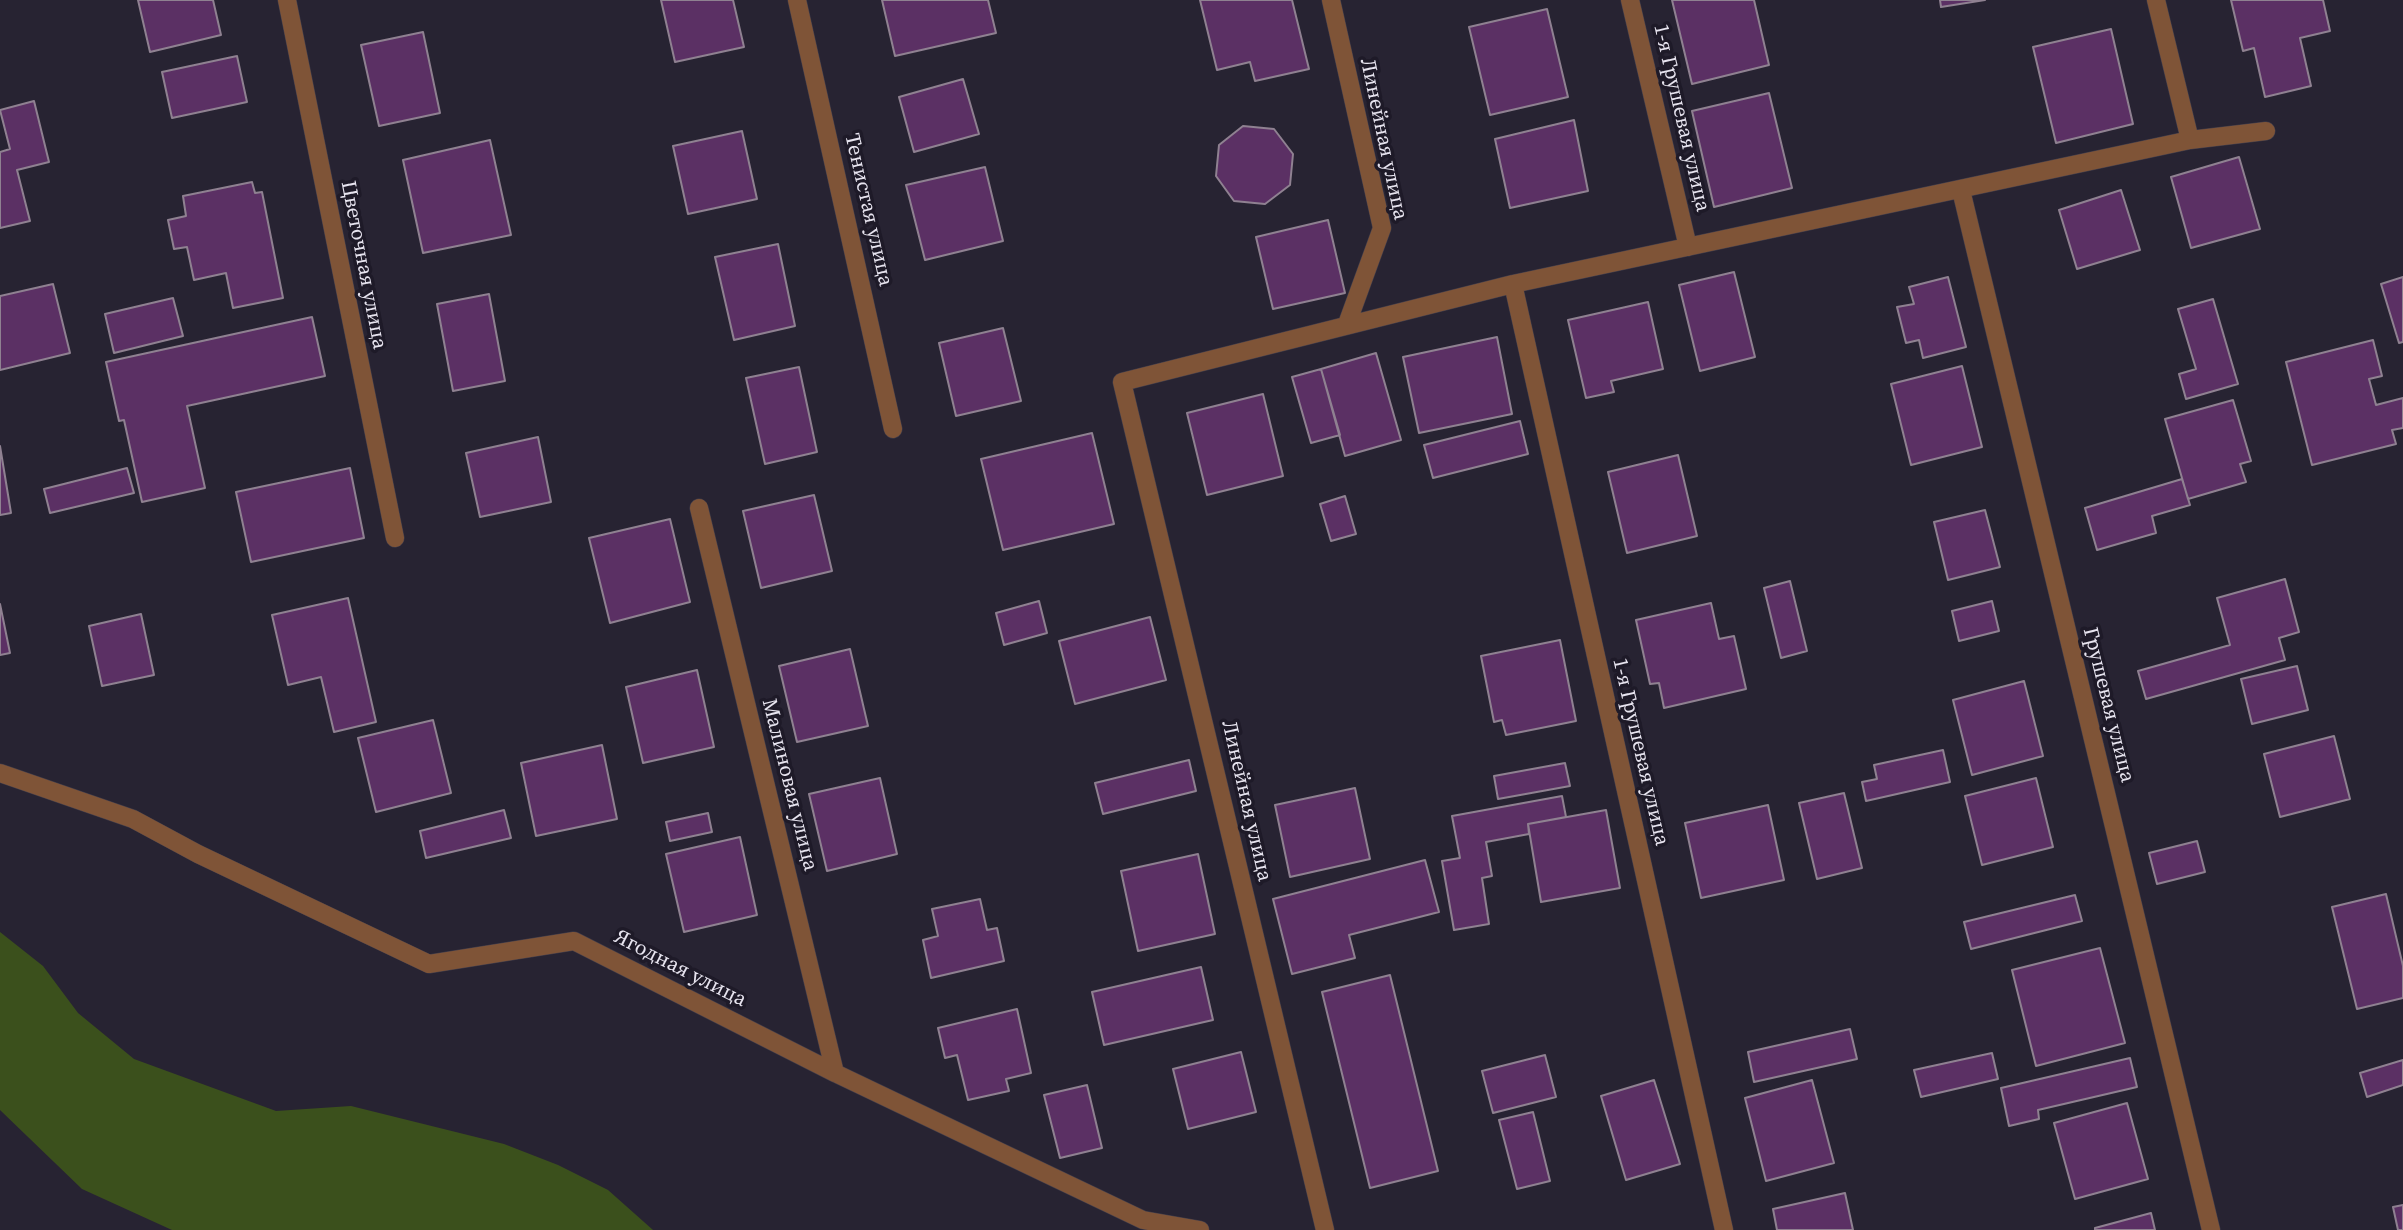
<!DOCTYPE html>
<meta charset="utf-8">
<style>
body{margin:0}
canvas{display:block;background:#272332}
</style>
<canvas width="2403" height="1230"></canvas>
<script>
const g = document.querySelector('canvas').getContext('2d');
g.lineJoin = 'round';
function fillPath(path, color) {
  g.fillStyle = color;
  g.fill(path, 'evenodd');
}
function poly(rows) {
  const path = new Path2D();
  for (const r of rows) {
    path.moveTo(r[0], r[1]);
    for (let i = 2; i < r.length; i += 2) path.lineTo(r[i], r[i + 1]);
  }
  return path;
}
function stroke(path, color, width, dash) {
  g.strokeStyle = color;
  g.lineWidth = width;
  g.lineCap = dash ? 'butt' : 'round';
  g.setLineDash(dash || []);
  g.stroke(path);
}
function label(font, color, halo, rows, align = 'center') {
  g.font = font + ' "Source Serif 4",serif';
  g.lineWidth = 7;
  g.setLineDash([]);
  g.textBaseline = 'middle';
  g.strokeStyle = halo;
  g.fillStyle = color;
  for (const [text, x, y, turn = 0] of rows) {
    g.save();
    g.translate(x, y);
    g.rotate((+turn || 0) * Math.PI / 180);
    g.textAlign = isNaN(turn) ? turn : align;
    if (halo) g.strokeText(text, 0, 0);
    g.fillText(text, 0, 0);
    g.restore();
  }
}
fillPath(poly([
 [0,932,43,966,78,1013,134,1059,276,1111,351,1106,504,1144,558,1165,608,1190,653,1230,172,1230,82,1189,0,1110]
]), '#3b501c');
const building = poly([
 [138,0,213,0,221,35,150,52,138,0],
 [661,0,733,0,744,47,675,62,661,0],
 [882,0,988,0,996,33,895,56,882,0],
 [1200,0,1292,0,1309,69,1255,81,1250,62,1217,70,1200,0],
 [1672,0,1754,0,1769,65,1692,84,1672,0],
 [1940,0,1985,0,1941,7,1940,0],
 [2231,0,2323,0,2330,31,2300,38,2311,86,2265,97,2254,48,2243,51,2231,0],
 [1547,9,1568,97,1490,115,1469,27,1547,9],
 [2111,29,2133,124,2056,143,2033,47,2111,29],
 [423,32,440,113,379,126,361,45,423,32],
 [237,56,247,102,172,118,162,72,237,56],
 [963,79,979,134,914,152,899,97,963,79],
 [1769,93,1792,188,1714,207,1692,111,1769,93],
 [34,101,49,162,17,170,30,221,0,228,0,152,10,149,0,110,34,101],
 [1574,120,1588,191,1510,208,1495,139,1574,120],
 [1243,126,1274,129,1293,154,1290,185,1265,204,1234,201,1216,176,1219,145,1243,126],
 [742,131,757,199,688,214,673,146,742,131],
 [490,140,511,235,423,253,403,160,490,140],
 [2239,157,2260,229,2191,248,2171,177,2239,157],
 [985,167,1003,241,925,260,906,185,985,167],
 [252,182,255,193,262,192,283,298,233,308,226,273,194,280,187,247,174,249,168,220,186,216,183,196,252,182],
 [2121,190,2140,250,2077,269,2059,210,2121,190],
 [1328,220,1345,293,1273,309,1256,237,1328,220],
 [778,244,795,326,734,340,715,257,778,244],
 [1734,272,1755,357,1700,371,1679,285,1734,272],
 [1948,277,1966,347,1923,358,1919,340,1906,343,1897,307,1914,304,1909,287,1948,277],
 [2403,277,2403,342,2399,343,2381,284,2403,277],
 [53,284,70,353,0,370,0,296,53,284],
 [489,294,505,381,453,391,437,304,489,294],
 [173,298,183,336,114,353,105,314,173,298],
 [2213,299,2238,384,2186,399,2179,374,2196,369,2178,309,2213,299],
 [1648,302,1663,369,1611,381,1614,392,1586,398,1568,320,1648,302],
 [312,317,325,376,187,406,205,488,142,502,124,420,119,421,106,362,312,317],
 [1003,328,1021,401,956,416,939,343,1003,328],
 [1497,337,1512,414,1419,433,1403,357,1497,337],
 [2373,340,2382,376,2369,379,2376,405,2403,398,2403,428,2392,430,2396,444,2312,465,2286,362,2373,340],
 [1376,353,1401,440,1345,456,1321,369,1376,353],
 [1962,366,1982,447,1911,465,1891,384,1962,366],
 [799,367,817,452,765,464,746,378,799,367],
 [1321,369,1340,435,1311,443,1292,377,1321,369],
 [1263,394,1283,476,1207,495,1187,413,1263,394],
 [2233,400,2251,461,2240,464,2246,482,2188,499,2165,419,2233,400],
 [1520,421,1528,454,1433,478,1424,445,1520,421],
 [1092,433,1114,524,1003,550,981,459,1092,433],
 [538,437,551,502,480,517,466,453,538,437],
 [0,446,11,513,0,515,0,446],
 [1678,455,1697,536,1627,553,1608,472,1678,455],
 [127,468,134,493,50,513,44,489,127,468],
 [350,468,364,538,251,562,236,492,350,468],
 [2182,479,2190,505,2152,516,2156,533,2097,550,2085,508,2182,479],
 [814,495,832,571,761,588,743,511,814,495],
 [1345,496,1356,534,1331,541,1320,504,1345,496],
 [1985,510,2000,567,1948,580,1934,522,1985,510],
 [670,519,690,602,610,623,589,538,670,519],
 [2285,579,2299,632,2279,638,2285,660,2146,699,2138,671,2230,645,2217,598,2285,579],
 [1790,581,1807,651,1781,658,1764,588,1790,581],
 [348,598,376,722,334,732,321,677,288,685,272,615,348,598],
 [1039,601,1047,633,1004,645,996,613,1039,601],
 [1992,601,1999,631,1959,641,1952,611,1992,601],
 [1711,603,1719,639,1734,636,1746,689,1664,708,1659,683,1650,684,1636,620,1711,603],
 [0,604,10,653,0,655,0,604],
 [141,614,154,675,102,686,89,626,141,614],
 [1150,617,1166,680,1075,704,1059,641,1150,617],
 [1560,640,1576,721,1506,735,1502,720,1494,722,1481,656,1560,640],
 [850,649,868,726,797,742,779,666,850,649],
 [2297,666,2308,710,2252,724,2241,679,2297,666],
 [697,670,714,747,643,763,626,687,697,670],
 [2024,681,2043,756,1972,775,1953,700,2024,681],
 [433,720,451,793,376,812,358,738,433,720],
 [2334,736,2350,799,2280,817,2264,754,2334,736],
 [602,745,617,819,536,836,521,763,602,745],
 [1943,750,1950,782,1866,801,1862,782,1877,779,1874,765,1943,750],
 [1189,760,1196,791,1103,814,1095,783,1189,760],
 [1565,763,1570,786,1498,799,1494,776,1565,763],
 [880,778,897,854,827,871,809,794,880,778],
 [2036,778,2053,847,1982,865,1965,796,2036,778],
 [1355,788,1370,859,1290,877,1275,805,1355,788],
 [1844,793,1862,868,1817,879,1799,803,1844,793],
 [1562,796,1566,817,1528,824,1529,834,1486,842,1492,876,1482,878,1489,924,1454,930,1442,861,1460,858,1452,816,1562,796],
 [1768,805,1784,880,1701,898,1685,823,1768,805],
 [504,810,511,838,426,858,420,831,504,810],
 [1606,810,1620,888,1541,902,1528,824,1606,810],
 [708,813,712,832,670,841,666,822,708,813],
 [740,837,757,915,684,932,666,854,740,837],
 [2197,841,2205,872,2157,884,2149,853,2197,841],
 [1198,854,1215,934,1138,951,1121,871,1198,854],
 [1425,860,1439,912,1349,935,1355,958,1292,974,1273,899,1425,860],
 [2386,894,2403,966,2403,998,2357,1009,2332,907,2386,894],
 [2075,895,2082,921,1971,949,1964,922,2075,895],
 [980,899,987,930,997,928,1004,961,931,978,923,940,938,936,932,909,980,899],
 [2100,948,2125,1043,2036,1066,2012,970,2100,948],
 [1201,967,1213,1020,1104,1045,1092,992,1201,967],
 [1390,975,1438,1171,1370,1188,1322,992,1390,975],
 [1017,1009,1031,1073,1006,1079,1009,1091,968,1100,957,1055,945,1058,938,1028,1017,1009],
 [1850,1029,1857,1059,1754,1082,1748,1052,1850,1029],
 [1241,1052,1256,1112,1188,1129,1173,1069,1241,1052],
 [1992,1053,1998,1079,1921,1097,1914,1070,1992,1053],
 [1545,1055,1556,1097,1493,1113,1482,1071,1545,1055],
 [2130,1058,2137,1087,2038,1110,2039,1119,2009,1126,2001,1088,2130,1058],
 [2403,1060,2403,1085,2367,1097,2360,1073,2403,1060],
 [1654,1080,1680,1164,1626,1180,1601,1096,1654,1080],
 [1812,1080,1834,1163,1766,1181,1745,1098,1812,1080],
 [1087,1085,1102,1148,1060,1158,1044,1095,1087,1085],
 [2127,1103,2148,1179,2075,1199,2054,1123,2127,1103],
 [1533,1112,1550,1181,1517,1189,1499,1120,1533,1112],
 [1845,1193,1853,1230,1777,1230,1773,1209,1845,1193],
 [2403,1205,2403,1230,2398,1230,2393,1207,2403,1205],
 [2151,1213,2155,1230,2095,1230,2095,1228,2151,1213]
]);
fillPath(building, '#5b3064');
stroke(building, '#8f8191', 2);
const minor = poly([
 [287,0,395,538],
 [797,0,893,429],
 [1331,0,1382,228,1347,324],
 [1630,0,1688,247],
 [2156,0,2190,140],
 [1961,190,2211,1230],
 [1513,284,1724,1230],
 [699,508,835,1073],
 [0,773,133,819,198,854,429,964,574,941,835,1073,1143,1220,1200,1230],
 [1325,1230,1122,382,1513,284,2190,140,2266,131]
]);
stroke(minor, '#423e4c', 19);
stroke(minor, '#7f5437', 18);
label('21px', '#e7e4ef', '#1e1a28', [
 ["1-я Грушевая улица",1681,118,77],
 ["Линейная улица",1383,139,78],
 ["Тенистая улица",868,210,77],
 ["Цветочная улица",363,265,79],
 ["Грушевая улица",2108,705,76],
 ["1-я Грушевая улица",1640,752,77],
 ["Малиновая улица",789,785,76],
 ["Линейная улица",1246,801,77],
 ["Ягодная улица",680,969,27]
]);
</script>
